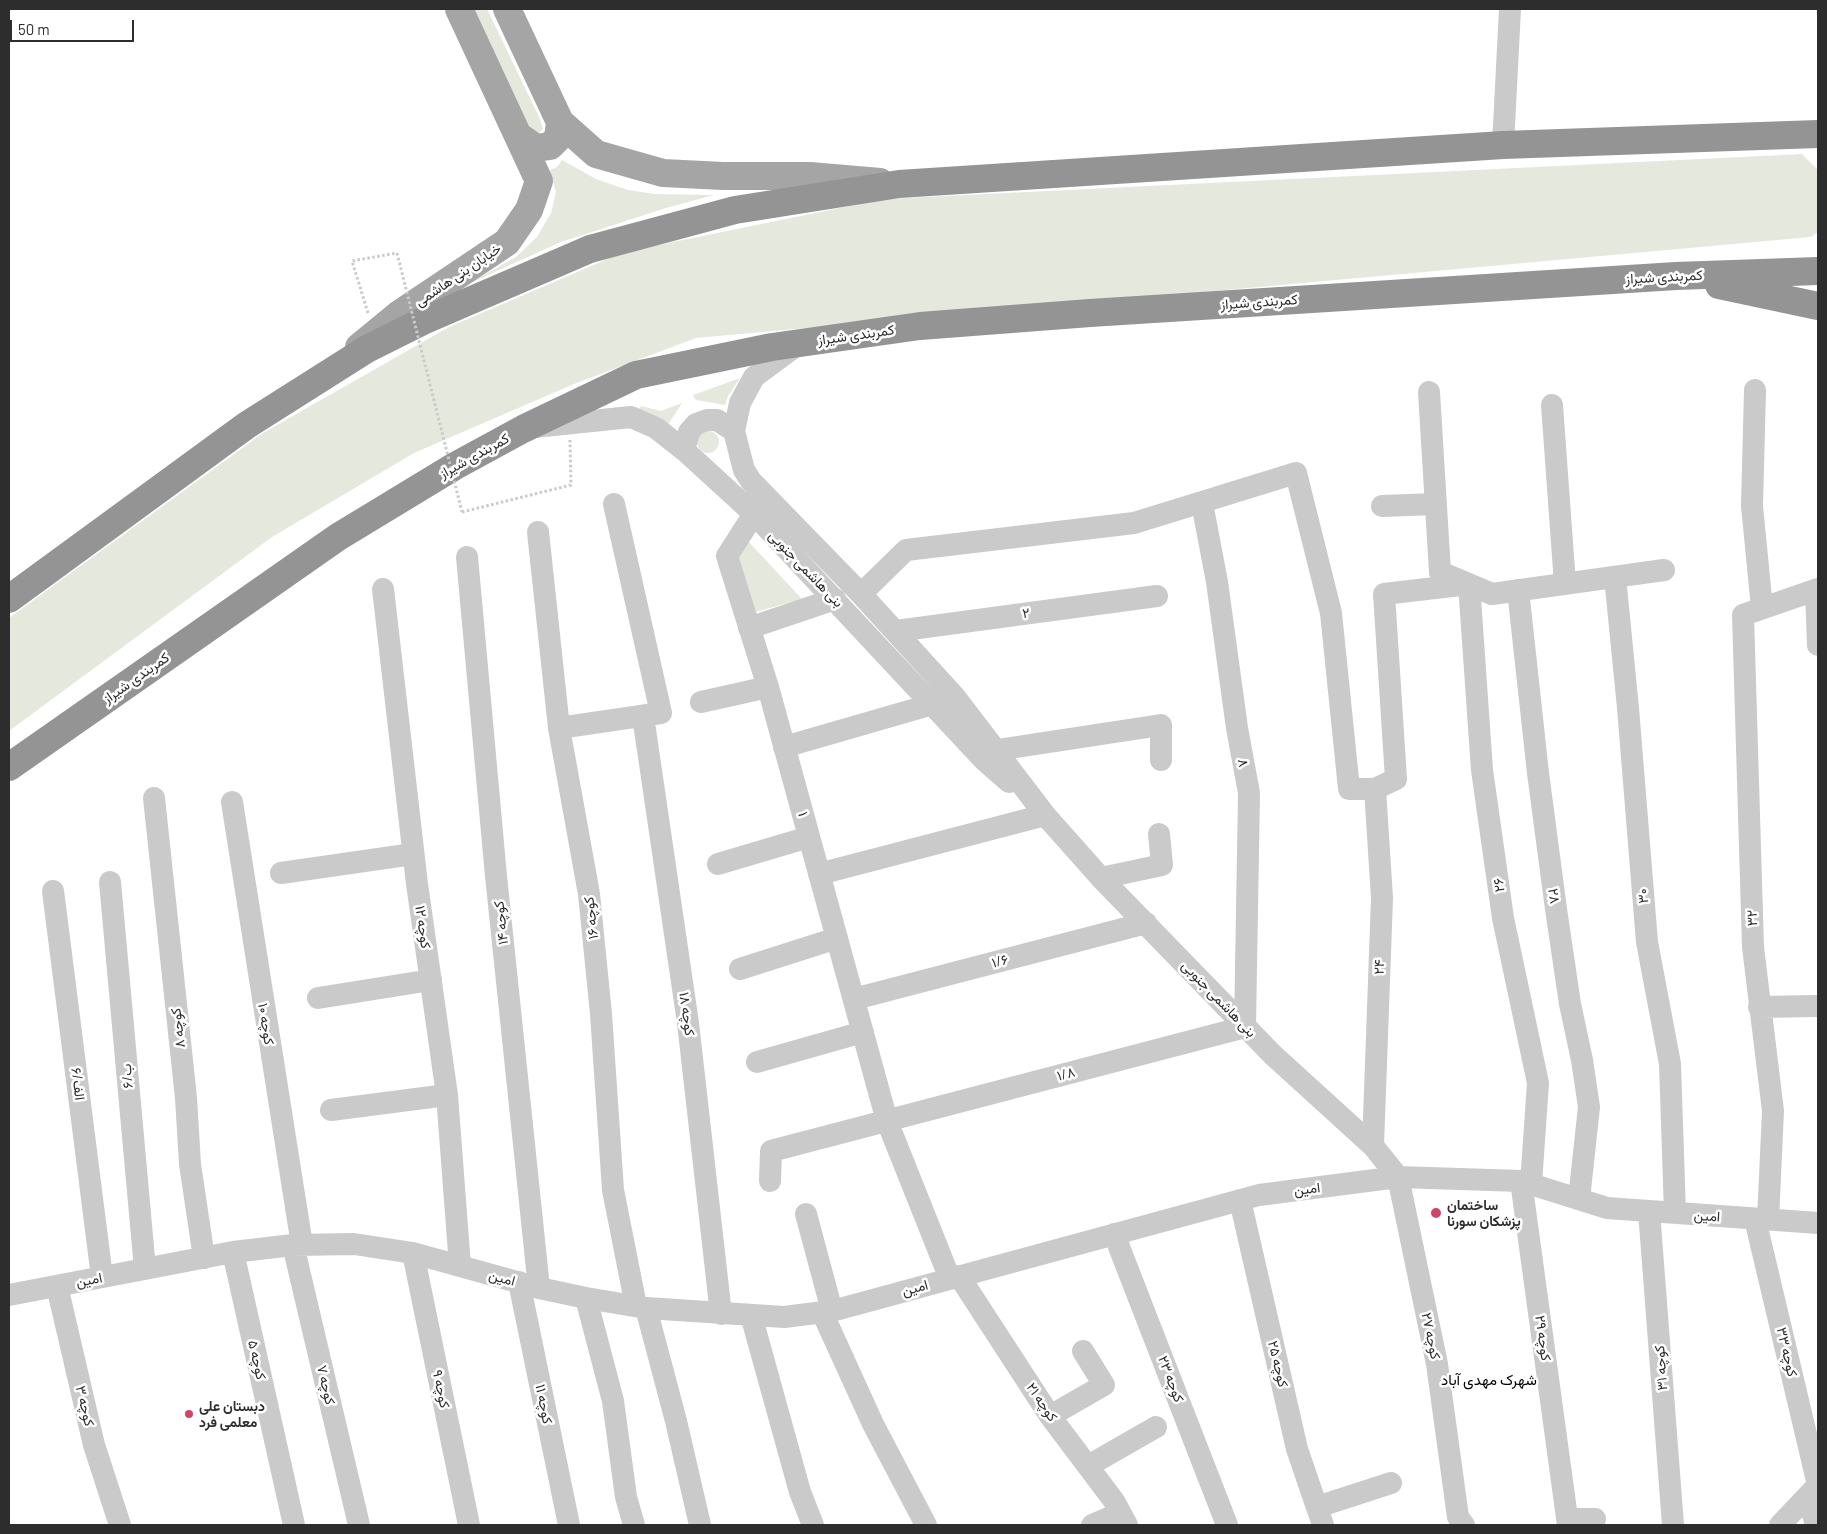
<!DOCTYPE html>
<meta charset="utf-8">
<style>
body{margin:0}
#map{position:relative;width:1827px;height:1534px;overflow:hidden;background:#fff;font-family:Barlow,sans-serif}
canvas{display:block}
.frame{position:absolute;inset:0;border:10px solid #2d2d2d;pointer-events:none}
.scale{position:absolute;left:10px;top:20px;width:124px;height:22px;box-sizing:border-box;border:2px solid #2d2d2d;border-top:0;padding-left:6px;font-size:15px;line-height:18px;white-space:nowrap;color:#2d2d2d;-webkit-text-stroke:4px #fff;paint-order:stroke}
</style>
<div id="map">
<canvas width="1827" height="1534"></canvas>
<div class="frame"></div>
<div class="scale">50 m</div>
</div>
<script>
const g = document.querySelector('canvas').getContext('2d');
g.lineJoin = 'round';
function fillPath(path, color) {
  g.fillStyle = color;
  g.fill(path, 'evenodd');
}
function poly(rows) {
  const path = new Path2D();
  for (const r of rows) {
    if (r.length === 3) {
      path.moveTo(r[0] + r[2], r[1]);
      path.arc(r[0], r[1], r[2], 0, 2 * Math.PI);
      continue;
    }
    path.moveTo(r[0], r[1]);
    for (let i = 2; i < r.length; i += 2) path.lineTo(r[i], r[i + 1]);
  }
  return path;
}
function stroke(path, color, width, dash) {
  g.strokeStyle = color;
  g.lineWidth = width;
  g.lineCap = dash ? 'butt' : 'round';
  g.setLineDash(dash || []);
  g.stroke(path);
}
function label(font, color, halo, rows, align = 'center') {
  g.font = font + ' Barlow,Vazirmatn,sans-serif';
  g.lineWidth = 5;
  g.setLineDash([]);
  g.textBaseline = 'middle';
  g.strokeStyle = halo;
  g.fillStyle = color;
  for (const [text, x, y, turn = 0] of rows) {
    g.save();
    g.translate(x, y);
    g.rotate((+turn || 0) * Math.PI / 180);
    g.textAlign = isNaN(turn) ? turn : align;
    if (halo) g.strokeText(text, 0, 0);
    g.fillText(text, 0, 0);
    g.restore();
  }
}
fillPath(poly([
 [472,9,487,9,539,117,543,129,536,136,526,122],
 [1802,154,1818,170,1818,232,1811,237,696,338,574,384,414,453,272,537,9,731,9,618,263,433,449,327,624,252,884,199],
 [562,160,596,179,628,190,655,194,714,195,666,208,561,242,468,284,516,257,537,237,551,213,556,192,550,170,557,167],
 [740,378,728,396,725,405,696,400,693,395],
 [682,403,666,428,636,414,641,406,661,411],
 [708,442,11],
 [747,540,802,599,752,613,738,555]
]), '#e5e9dd');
stroke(poly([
 [368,313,352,261,397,253],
 [462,512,571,485,570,440]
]), '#cacaca', 3, [2.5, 2.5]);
stroke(poly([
 [1503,145,1510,9],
 [800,343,754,377,740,403,734,431,744,470,751,481,861,594,955,697,1045,815,1101,878,1273,1055,1373,1146,1398,1177,1437,1364,1458,1517,1464,1525],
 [1755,390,1752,506,1762,608],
 [1429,392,1440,572,1492,594,1664,570],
 [1552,405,1565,584],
 [534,427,631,417,656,428,684,450,754,514,984,760,1009,782],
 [684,450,689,432,696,424,707,420,717,420,734,431],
 [1382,506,1436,504],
 [754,514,727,556,768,687,887,1121,950,1279],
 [538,532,559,728,589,894,601,1014,613,1190,636,1306],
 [467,557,496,876,539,1288],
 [1615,577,1628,708,1647,942,1670,1064,1675,1213],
 [383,589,417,884,447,1095,460,1266],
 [1518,590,1538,773,1556,909,1570,1004,1582,1060,1589,1107,1579,1199],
 [1816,590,1818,645],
 [861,594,906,550,1134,523,1296,473,1331,613,1349,789,1375,789,1396,779,1384,594,1469,584,1482,770,1503,918,1538,1083,1531,1184],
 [749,628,835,599],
 [896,631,1157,596],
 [701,702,768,687],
 [643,716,688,1023,721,1314],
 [559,728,661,713,614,504],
 [784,747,933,704],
 [997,750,1161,725,1161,760],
 [154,798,186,1098,190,1164,204,1258],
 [232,802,302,1245],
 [718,864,809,837],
 [281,873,413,854],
 [819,874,1045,815],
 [1101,878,1162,865,1159,834],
 [110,882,145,1269],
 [53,891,102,1277],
 [740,969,837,938],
 [318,998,431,980],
 [854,999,1146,923],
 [1759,1007,1818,1006],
 [757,1062,863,1032],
 [331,1110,447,1095],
 [1373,1146,1382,898,1375,789],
 [770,1181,771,1151,1245,1027,1249,793,1237,728,1217,582,1202,503],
 [1521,1181,1568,1525],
 [1240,1200,1297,1449,1323,1525],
 [1649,1211,1673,1525],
 [806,1214,832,1311],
 [1755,1219,1818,1485],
 [1768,1220,1773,1111,1753,947,1743,615,1818,589],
 [1114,1234,1227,1525],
 [293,1245,359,1525],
 [233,1252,294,1525],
 [413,1253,469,1525],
 [959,1276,1050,1416,1114,1501,1127,1525],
 [519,1282,569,1525],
 [57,1286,94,1445,120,1525],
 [9,1295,233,1252,293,1245,354,1244,413,1253,539,1288,586,1298,646,1308,784,1317,832,1311,1259,1195,1398,1177,1521,1181,1607,1208,1818,1223],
 [586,1298,613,1401,626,1497,634,1525],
 [646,1308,676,1421,700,1525],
 [822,1312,873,1424,926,1525],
 [751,1315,800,1492,813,1525],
 [1050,1416,1104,1385,1083,1351],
 [1088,1466,1156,1427],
 [1808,1496,1816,1525],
 [1317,1507,1391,1483],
 [1567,1519,1595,1519],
 [1092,1525,1120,1513],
 [1780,1525,1818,1485]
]), '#cacaca', 22);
stroke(poly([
 [507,9,560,122,596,154,663,173,723,176,810,176,880,182],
 [520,137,536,148,550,146,558,138,560,122],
 [359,347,398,315,507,242,529,210,539,181,459,9]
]), '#a5a5a5', 28);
stroke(poly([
 [1719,285,1818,306],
 [9,599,247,425,367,349,423,321,590,249,735,210,899,184,1503,145,1818,134],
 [9,767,338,537,455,466,523,429,636,375,772,347,920,326,1090,313,1676,276,1818,271]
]), '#949494', 28);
stroke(poly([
 [397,253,462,512]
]), '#cacaca', 3, [2.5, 2.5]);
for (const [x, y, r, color] of [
 [1436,1213,6,"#d04465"],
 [189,1414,5,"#d04465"]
]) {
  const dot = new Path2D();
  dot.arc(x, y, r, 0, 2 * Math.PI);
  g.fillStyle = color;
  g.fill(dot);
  stroke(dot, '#fff', 2);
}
label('14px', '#2d2d2d', '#fff', [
 ["خیابان بنی هاشمی",458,275,-34],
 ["کمربندی شیراز",1664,277,-3],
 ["کمربندی شیراز",1259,302,-4],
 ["کمربندی شیراز",856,335,-8],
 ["کمربندی شیراز",474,456,-29],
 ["بنی هاشمی جنوبی",806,569,46],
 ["۲",1026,613,-8],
 ["کمربندی شیراز",136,678,-35],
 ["۸",1243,763,79],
 ["۱",803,814,75],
 ["۲۶",1499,885,-97],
 ["۲۸",1554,896,82],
 ["۳۰",1643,896,-94],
 ["کوچه ۱۶",591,918,-96],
 ["۳۲",1752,918,-92],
 ["کوچه ۱۴",501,923,-96],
 ["کوچه ۱۲",423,927,82],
 ["۱/۶",1000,961,-15],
 ["۲۴",1379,967,-88],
 ["بنی هاشمی جنوبی",1219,999,46],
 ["کوچه ۱۸",687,1014,82],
 ["کوچه ۱۰",266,1024,81],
 ["کوچه ۸",178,1028,-97],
 ["۱/۸",1066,1074,-15],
 ["ب/۶",127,1076,-95],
 ["۶/الف",78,1084,83],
 ["امین",1307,1189,-7],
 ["امین",1707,1216,4],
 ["امین",502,1278,15],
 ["امین",89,1280,-11],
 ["امین",915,1288,-16],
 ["کوچه ۲۷",1431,1336,78],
 ["کوچه ۲۹",1543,1338,82],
 ["کوچه ۳۳",1787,1352,77],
 ["کوچه ۵",257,1360,77],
 ["کوچه ۲۵",1278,1364,77],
 ["کوچه ۳۱",1661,1368,-94],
 ["کوچه ۲۳",1171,1379,69],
 ["کوچه ۷",326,1385,77],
 ["کوچه ۹",441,1389,78],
 ["کوچه ۲۱",1042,1402,56],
 ["کوچه ۱۱",544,1404,79],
 ["کوچه ۳",85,1406,77]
]);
label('bold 14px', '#2d2d2d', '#fff', [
 ["ساختمان",1447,1205],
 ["پزشکان سورنا",1447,1221],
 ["دبستان علی",199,1406],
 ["معلمی فرد",199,1422]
], 'left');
label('15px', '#000', '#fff', [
 ["شهرک مهدی آباد",1489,1380]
]);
</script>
